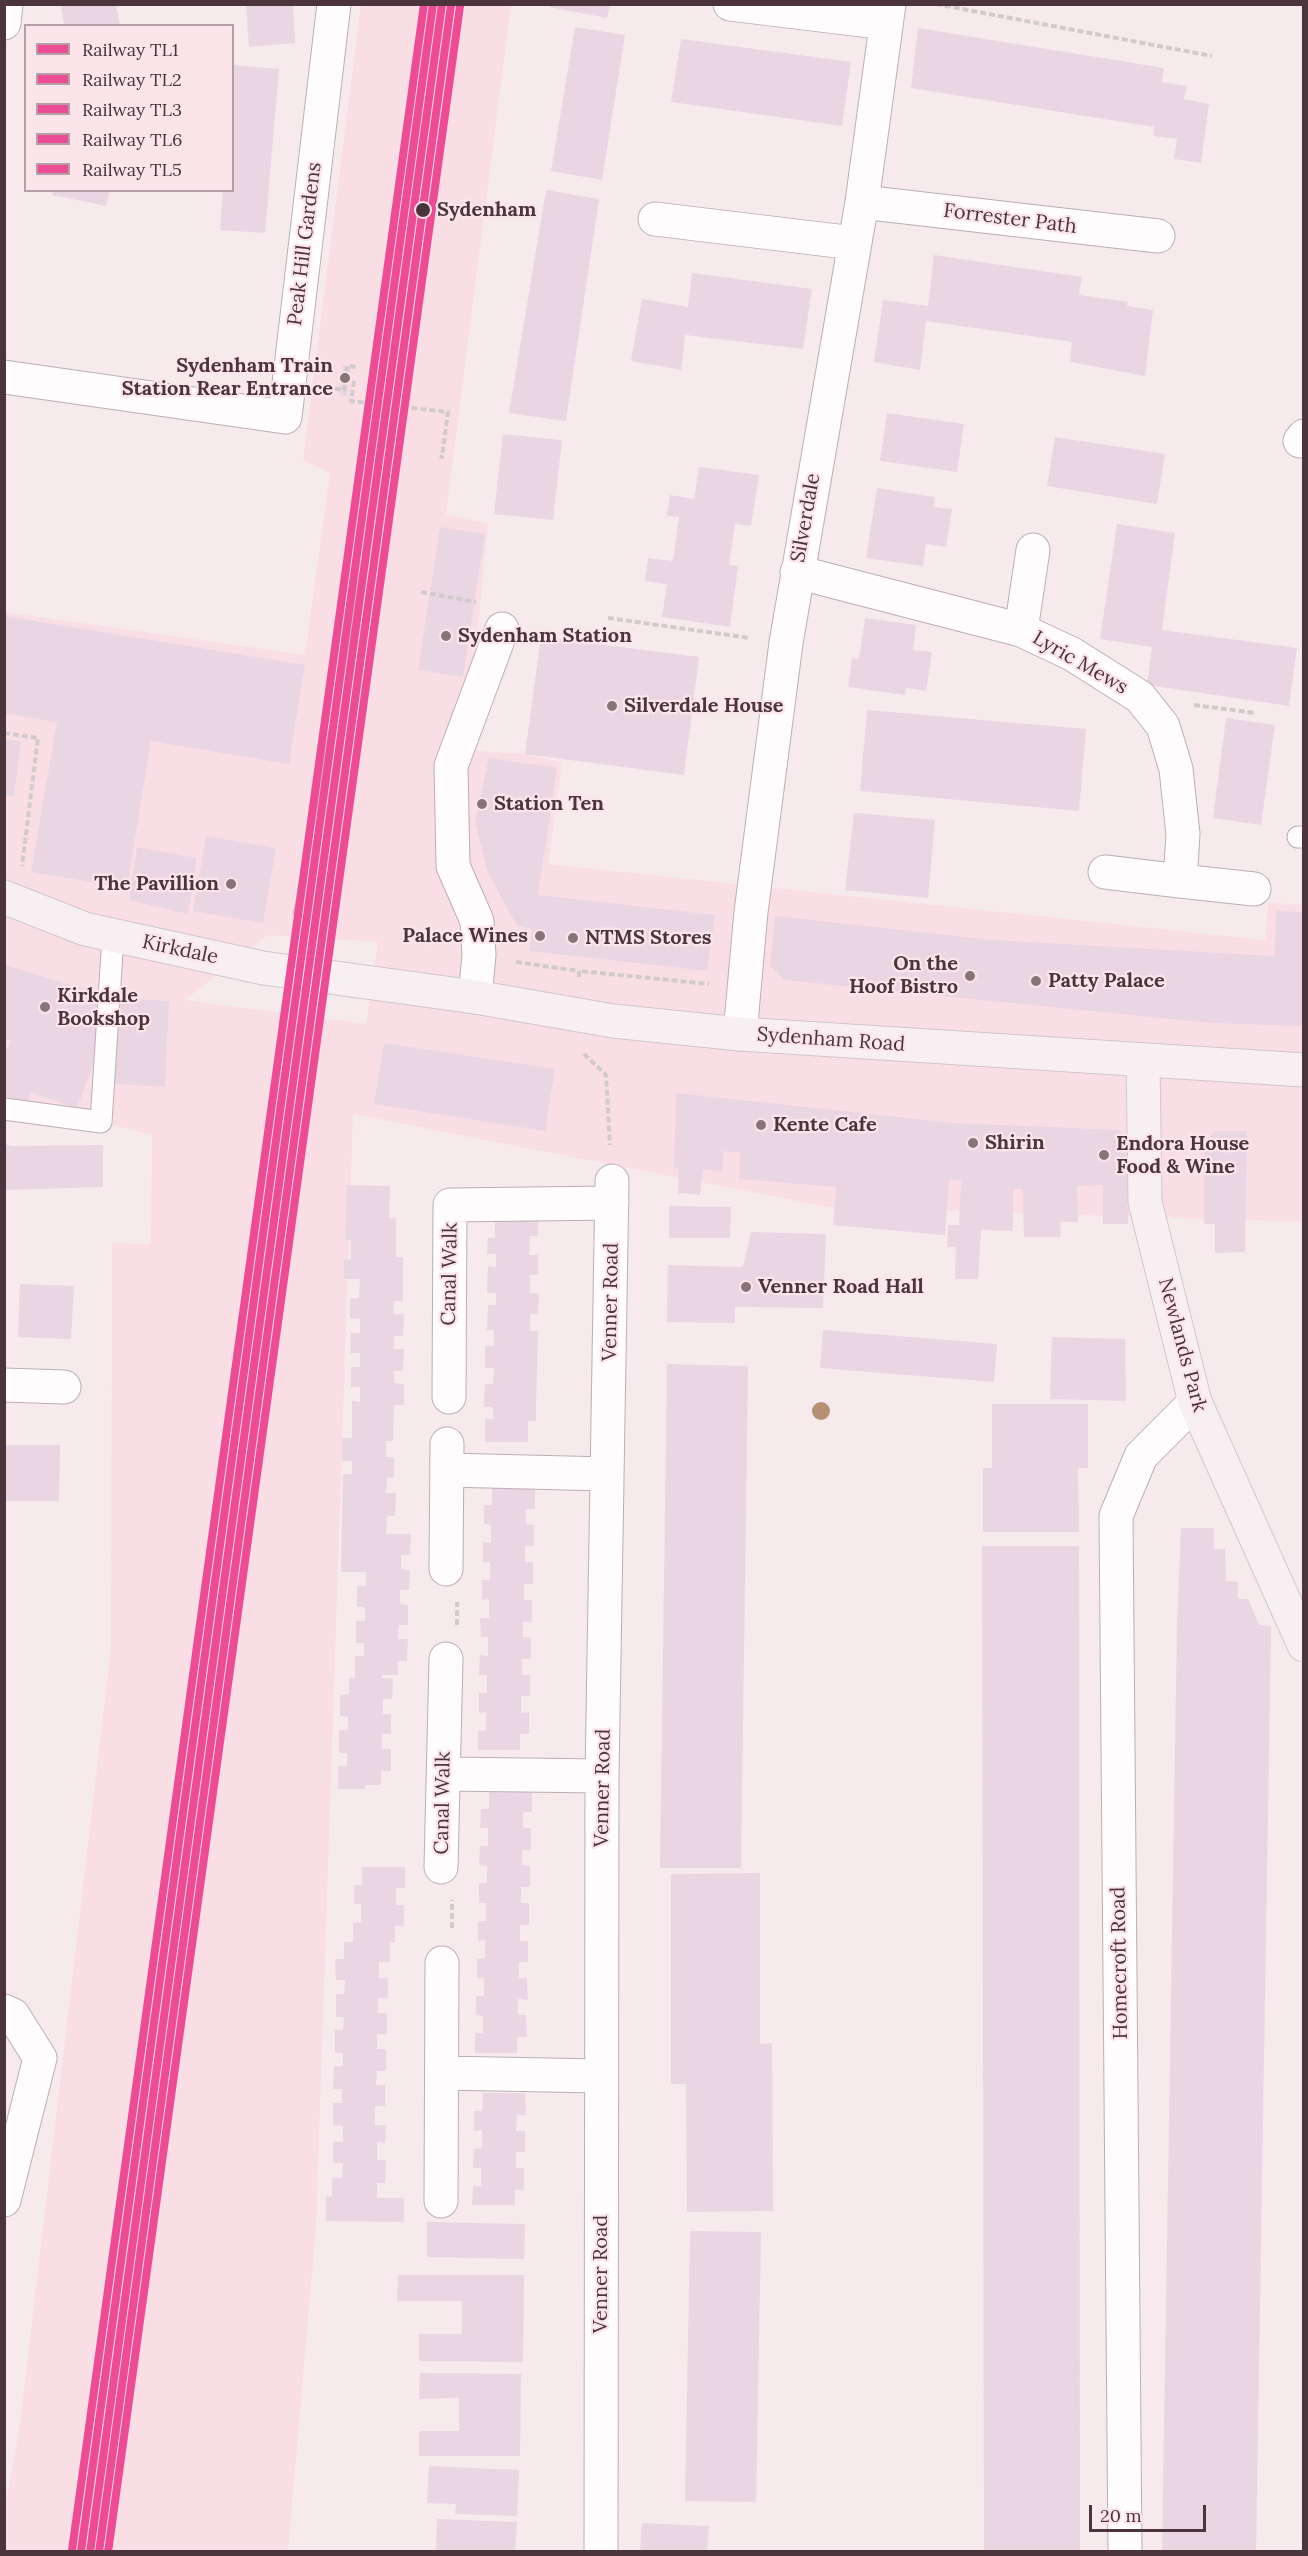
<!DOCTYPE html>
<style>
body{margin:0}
#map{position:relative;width:1308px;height:2556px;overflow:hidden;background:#f6eaed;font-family:Lora,serif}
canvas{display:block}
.frame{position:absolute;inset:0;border:6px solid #4b343b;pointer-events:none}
.legend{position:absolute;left:24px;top:24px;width:210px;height:168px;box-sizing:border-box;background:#fce4eb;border:2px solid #b59ea5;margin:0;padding:8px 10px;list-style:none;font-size:18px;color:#4b343b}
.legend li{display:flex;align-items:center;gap:12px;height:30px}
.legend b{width:30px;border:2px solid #b59ea5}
.scale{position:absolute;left:1089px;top:2505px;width:117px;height:27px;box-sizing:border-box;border:3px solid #4b343b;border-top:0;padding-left:8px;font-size:18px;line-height:21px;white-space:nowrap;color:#4b343b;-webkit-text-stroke:4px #fce4eb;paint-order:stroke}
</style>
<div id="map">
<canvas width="1308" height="2556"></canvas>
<div class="frame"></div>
<ul class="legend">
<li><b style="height:8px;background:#ee4b95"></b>Railway TL1</li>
<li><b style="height:8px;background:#ee4b95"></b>Railway TL2</li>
<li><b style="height:8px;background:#ee4b95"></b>Railway TL3</li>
<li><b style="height:8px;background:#ee4b95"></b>Railway TL6</li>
<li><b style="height:8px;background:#ee4b95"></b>Railway TL5</li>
</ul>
<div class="scale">20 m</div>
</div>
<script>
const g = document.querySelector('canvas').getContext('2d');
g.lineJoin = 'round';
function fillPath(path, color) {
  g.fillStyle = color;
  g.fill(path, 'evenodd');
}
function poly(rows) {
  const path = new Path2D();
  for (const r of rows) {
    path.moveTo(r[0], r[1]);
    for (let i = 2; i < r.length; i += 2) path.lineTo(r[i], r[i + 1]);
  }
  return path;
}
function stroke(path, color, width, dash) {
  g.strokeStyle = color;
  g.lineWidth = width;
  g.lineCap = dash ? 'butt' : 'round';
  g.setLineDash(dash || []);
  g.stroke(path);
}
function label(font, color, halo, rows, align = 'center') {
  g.font = font + ' Lora,serif';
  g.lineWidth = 4.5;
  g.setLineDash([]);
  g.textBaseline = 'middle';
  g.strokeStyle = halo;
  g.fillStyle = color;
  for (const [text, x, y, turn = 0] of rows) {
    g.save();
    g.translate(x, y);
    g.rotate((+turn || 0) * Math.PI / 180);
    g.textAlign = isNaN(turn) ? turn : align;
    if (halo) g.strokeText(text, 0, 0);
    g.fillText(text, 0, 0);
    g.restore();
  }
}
fillPath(poly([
 [361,5,511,5,446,514,488,524,466,750,525,754,562,762,548,864,1265,940,1268,903,1303,904,1303,1222,828,1207,353,1114,316,2227,288,2551,5,2551,5,2508,20,2424,111,1648,112,1243,151,1244,152,1135,5,1098,5,612,305,655,330,473,303,460],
 [268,935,378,942,366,1024,185,1000]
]), '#fadee6');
fillPath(poly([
 [61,4,116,4,120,26,64,26],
 [246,4,293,4,295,43,249,47],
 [551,4,610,4,607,18,550,7],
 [575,27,625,35,602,180,551,171],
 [918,28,1164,68,1162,82,1187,86,1184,99,1209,104,1201,163,1174,159,1177,139,1153,136,1154,127,911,88],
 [681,39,851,62,842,126,671,102],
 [233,65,279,69,265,233,220,230,223,190,232,190],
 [53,190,110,190,106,206,52,195],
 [546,190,599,199,566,421,509,413],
 [934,255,1082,277,1079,295,1128,302,1127,306,1153,310,1145,376,1070,362,1072,342,926,321,920,370,874,362,883,300,928,306],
 [692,273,812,289,803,349,685,335,681,370,631,361,642,299,688,307],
 [343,365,351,366,347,396,339,395],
 [887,413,964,424,957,472,880,461],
 [503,434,562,440,553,520,494,514],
 [1055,437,1165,454,1157,504,1047,486],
 [699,467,759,475,751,526,735,524,729,565,738,566,730,627,662,617,667,584,645,581,648,558,673,561,679,517,667,516,670,495,694,499],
 [877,488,935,497,934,507,952,509,946,547,926,544,923,566,866,558],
 [1117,524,1175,533,1162,630,1297,648,1289,706,1147,685,1152,647,1100,639],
 [440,527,485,534,463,677,418,670],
 [4,616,305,665,289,764,151,741,127,888,31,872,57,722,4,713],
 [865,618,916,625,913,650,932,652,926,691,906,688,905,695,848,687,852,658,859,659],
 [541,637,699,657,684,775,525,754],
 [867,710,1086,729,1079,811,860,791],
 [1226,718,1275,725,1261,825,1213,818],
 [4,739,21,741,14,796,4,795],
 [489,758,557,768,538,895,715,915,707,971,529,951,532,929,517,926,487,871,475,820],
 [854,813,935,820,928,898,845,890],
 [206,836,276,848,263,923,193,911],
 [137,847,197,858,188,914,129,900],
 [1276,911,1304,912,1304,1026,1210,1023,784,980,770,965,775,916,992,940,1274,956,1274,971],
 [5,965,100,994,95,1060,77,1108,30,1092,28,1103,4,1096,4,1049,8,1049,11,1041,5,1039],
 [118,998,169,1001,165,1087,115,1084],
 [384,1043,555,1069,545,1131,374,1104],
 [676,1093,954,1123,1119,1130,1126,1137,1128,1224,1103,1224,1103,1185,1077,1186,1078,1222,1060,1222,1061,1237,1024,1237,1023,1189,1013,1189,1013,1231,981,1230,978,1279,955,1279,956,1247,947,1247,948,1225,959,1225,961,1181,949,1179,945,1235,833,1225,836,1187,739,1179,740,1153,724,1151,722,1172,703,1169,700,1195,678,1193,679,1168,674,1169],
 [1215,1131,1247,1131,1245,1252,1215,1253,1215,1224,1204,1224,1204,1142],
 [4,1144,12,1146,103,1145,103,1187,4,1190],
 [347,1185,390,1186,389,1218,396,1218,396,1257,403,1257,403,1301,394,1301,393,1314,404,1314,403,1336,394,1336,394,1349,404,1349,403,1371,394,1371,394,1383,404,1384,404,1405,394,1405,393,1441,386,1441,386,1457,394,1457,394,1477,387,1478,386,1493,396,1493,395,1516,387,1516,386,1534,411,1534,410,1555,401,1555,401,1569,410,1570,409,1590,400,1590,400,1604,408,1605,408,1625,399,1625,398,1639,408,1639,407,1661,398,1661,398,1675,382,1675,382,1678,393,1679,392,1699,383,1699,383,1714,391,1714,391,1734,382,1734,382,1749,391,1749,391,1771,381,1771,381,1785,365,1785,365,1789,338,1789,338,1766,347,1766,347,1753,339,1753,339,1730,348,1730,348,1717,340,1716,340,1695,349,1694,349,1678,355,1678,355,1656,364,1656,364,1643,356,1643,356,1621,365,1621,365,1607,357,1607,357,1586,366,1586,366,1572,341,1572,343,1474,352,1474,352,1461,342,1461,342,1438,352,1438,352,1401,360,1402,360,1387,351,1387,351,1367,360,1367,360,1353,350,1353,351,1333,360,1333,360,1319,350,1318,350,1298,359,1298,360,1279,344,1279,344,1260,351,1259,351,1240,345,1240],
 [669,1206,731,1207,730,1238,669,1238],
 [495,1218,538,1219,538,1236,530,1236,529,1255,538,1255,538,1275,530,1275,530,1293,539,1294,538,1313,530,1314,530,1331,538,1331,536,1407,536,1421,528,1421,528,1442,485,1442,485,1419,493,1419,493,1407,484,1407,485,1384,493,1384,494,1368,485,1368,485,1346,494,1346,494,1330,487,1330,488,1305,496,1305,496,1293,487,1293,488,1266,496,1267,496,1254,487,1254,488,1238,495,1238],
 [751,1232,826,1234,823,1308,735,1307,735,1323,667,1322,668,1265,743,1267],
 [20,1284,74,1286,71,1339,18,1337],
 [823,1330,997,1344,994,1382,820,1368],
 [1052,1337,1125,1339,1126,1401,1050,1399],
 [667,1364,748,1366,741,1868,660,1868],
 [992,1404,1088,1404,1088,1468,1078,1468,1079,1532,983,1532,983,1468,992,1468],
 [4,1445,60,1445,59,1501,4,1501],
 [492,1487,535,1487,535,1509,526,1509,526,1524,534,1525,534,1546,525,1546,525,1562,533,1562,533,1584,524,1584,524,1600,532,1600,532,1622,523,1622,523,1637,531,1638,531,1659,522,1659,522,1675,530,1675,530,1696,521,1696,521,1713,529,1712,529,1734,520,1734,520,1750,478,1750,478,1731,486,1730,486,1712,479,1713,479,1693,487,1693,487,1675,479,1675,480,1655,488,1656,488,1637,481,1637,480,1618,489,1618,489,1599,482,1600,482,1580,490,1580,490,1562,483,1562,483,1542,491,1543,491,1525,484,1524,484,1505,492,1505],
 [1181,1528,1214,1528,1214,1549,1225,1549,1226,1581,1238,1582,1238,1599,1248,1599,1259,1625,1271,1626,1256,2552,1162,2552,1177,1625],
 [982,1546,1079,1546,1080,2552,984,2552],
 [489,1790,532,1791,532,1812,523,1812,523,1828,531,1828,531,1850,522,1850,522,1865,530,1866,530,1887,521,1887,521,1903,529,1903,529,1925,520,1925,520,1941,528,1941,528,1962,519,1962,519,1978,527,1978,528,2000,518,1999,518,2015,526,2015,527,2037,517,2037,517,2053,475,2053,475,2033,483,2033,483,2016,476,2015,476,1996,484,1996,484,1978,477,1978,477,1959,485,1958,485,1940,478,1941,478,1921,486,1921,486,1903,479,1903,479,1883,487,1883,487,1866,479,1865,480,1846,488,1846,488,1828,480,1828,481,1809,489,1809],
 [362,1867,405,1867,405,1888,396,1888,396,1905,404,1905,404,1926,395,1926,395,1942,390,1943,390,1962,379,1962,379,1978,388,1978,388,1998,378,1998,378,2013,387,2013,387,2034,377,2034,377,2049,386,2049,386,2071,377,2071,376,2085,385,2085,385,2106,375,2106,375,2126,386,2125,385,2143,377,2142,377,2160,386,2160,385,2183,377,2183,377,2198,404,2198,404,2222,326,2221,326,2196,332,2197,332,2178,342,2178,343,2163,333,2163,333,2142,343,2142,343,2126,333,2125,333,2103,342,2103,342,2089,333,2089,334,2066,343,2066,343,2053,335,2053,335,2030,343,2030,344,2017,336,2017,336,1994,344,1994,345,1980,336,1980,335,1959,344,1959,344,1942,353,1942,353,1923,361,1922,361,1904,354,1904,354,1885,362,1885],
 [760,1873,760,2044,772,2043,773,2211,687,2212,686,2084,671,2084,671,1874],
 [483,2093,525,2093,526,2115,517,2115,516,2131,525,2131,525,2152,516,2152,516,2168,524,2168,524,2190,515,2190,515,2205,472,2205,473,2186,481,2186,481,2168,473,2168,474,2149,482,2148,482,2130,474,2131,474,2111,482,2111],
 [427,2222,525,2224,524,2259,427,2257],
 [690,2231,761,2232,756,2502,685,2501],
 [398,2275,524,2275,523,2362,419,2361,419,2334,462,2334,462,2301,397,2301],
 [420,2373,521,2374,520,2456,419,2456,419,2431,459,2431,459,2398,419,2399],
 [429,2466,519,2470,517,2516,455,2514,456,2504,427,2503],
 [437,2519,517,2522,515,2552,436,2552],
 [642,2523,709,2526,707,2552,640,2552]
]), '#ead6e2');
const lane = poly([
 [1298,837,1304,837],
 [4,1109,101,1122,113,937]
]);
const street = poly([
 [730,4,886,23],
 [4,23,6,4],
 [862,202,1158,236],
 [655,219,854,243],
 [4,377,285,417,334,4],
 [1300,441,1304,436],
 [797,572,1021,630,1072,654,1140,697,1163,726,1176,769,1183,834,1180,881,1254,889],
 [1021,630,1033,550],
 [1105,872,1180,881],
 [475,997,479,955,477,921,453,866,451,766,502,629],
 [740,1034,751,912,786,643,862,202,889,4],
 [4,1385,64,1387],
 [449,1397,450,1205,612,1203],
 [447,1470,607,1474],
 [446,1569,447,1444],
 [444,1774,602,1776],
 [441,1867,446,1659],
 [4,2011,13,2015,40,2058,4,2200],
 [442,2073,601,2076],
 [441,2201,442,1963],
 [601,2552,602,1776,612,1181],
 [1125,2552,1116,1516,1141,1456,1195,1402]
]);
const primary = poly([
 [4,897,85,929,263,968,475,997,613,1021,740,1034,1304,1070],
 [1143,1061,1145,1202,1195,1402,1304,1645]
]);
stroke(lane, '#bdaeb3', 23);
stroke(street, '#bdaeb3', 35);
stroke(primary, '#d1c7ca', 35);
stroke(poly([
 [936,4,1212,56],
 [354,381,351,401,448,412,442,457,440,456],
 [326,387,344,390,347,366,356,367],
 [421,592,476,602],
 [608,618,750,638],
 [1194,705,1256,713],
 [4,733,38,738,22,866],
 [516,962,579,971],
 [579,977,579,971,709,984],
 [584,1054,606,1075,610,1145],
 [457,1625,457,1602],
 [452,1928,452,1900]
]), '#d1cbcc', 4, [6, 3]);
stroke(lane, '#fefcfc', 21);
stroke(street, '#fefcfc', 33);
stroke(primary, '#f8eff2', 33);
stroke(poly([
 [295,914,364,560]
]), '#c6c0c2', 4.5);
stroke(poly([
 [90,2552,442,4]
]), '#ee4b95', 8);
stroke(poly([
 [99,2552,451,5]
]), '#ee4b95', 8);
stroke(poly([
 [81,2551,433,4]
]), '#ee4b95', 8);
stroke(poly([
 [108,2552,460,6]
]), '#ee4b95', 8);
stroke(poly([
 [72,2550,424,4]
]), '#ee4b95', 8);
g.fillStyle = '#b69073';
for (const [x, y] of [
 [821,1411]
]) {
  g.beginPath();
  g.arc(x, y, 9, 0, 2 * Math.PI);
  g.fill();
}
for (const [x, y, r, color] of [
 [423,210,8,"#4b343b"],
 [345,378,6,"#877479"],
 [446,636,6,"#877479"],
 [612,706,6,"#877479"],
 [482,804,6,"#877479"],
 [231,884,6,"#877479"],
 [540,936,6,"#877479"],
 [573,938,6,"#877479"],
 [970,976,6,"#877479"],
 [1036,981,6,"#877479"],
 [45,1007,6,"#877479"],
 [761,1125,6,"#877479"],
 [973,1143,6,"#877479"],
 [1104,1155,6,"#877479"],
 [746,1287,6,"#877479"]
]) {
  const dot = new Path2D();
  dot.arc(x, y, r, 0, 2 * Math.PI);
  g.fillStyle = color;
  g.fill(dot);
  stroke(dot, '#fce4eb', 2);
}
label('bold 20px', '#4b343b', '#fce4eb', [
 ["Sydenham",437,210]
], 'left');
label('20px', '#4b343b', '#fce4eb', [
 ["Forrester Path",1010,219,7],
 ["Peak Hill Gardens",305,244,-83],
 ["Silverdale",806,518,-80],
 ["Lyric Mews",1080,663,30],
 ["Kirkdale",180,950,12],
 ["Sydenham Road",831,1040,4],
 ["Canal Walk",450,1274,-89],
 ["Venner Road",611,1302,-89],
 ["Newlands Park",1182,1345,75],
 ["Venner Road",603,1788,-89],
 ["Canal Walk",443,1803,-89],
 ["Homecroft Road",1120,1963,-91],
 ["Venner Road",601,2274,-90]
]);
label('bold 20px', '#4b343b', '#fce4eb', [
 ["Sydenham Train",333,366,"right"],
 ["Station Rear Entrance",333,389,"right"],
 ["Sydenham Station",458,636],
 ["Silverdale House",624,706],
 ["Station Ten",494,804],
 ["The Pavillion",219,884,"right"],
 ["Palace Wines",528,936,"right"],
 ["NTMS Stores",585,938],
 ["On the",958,964,"right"],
 ["Hoof Bistro",958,987,"right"],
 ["Patty Palace",1048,981],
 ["Kirkdale",57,996],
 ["Bookshop",57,1019],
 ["Kente Cafe",773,1125],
 ["Shirin",985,1143],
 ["Endora House",1116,1144],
 ["Food & Wine",1116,1167],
 ["Venner Road Hall",758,1287]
], 'left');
</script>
